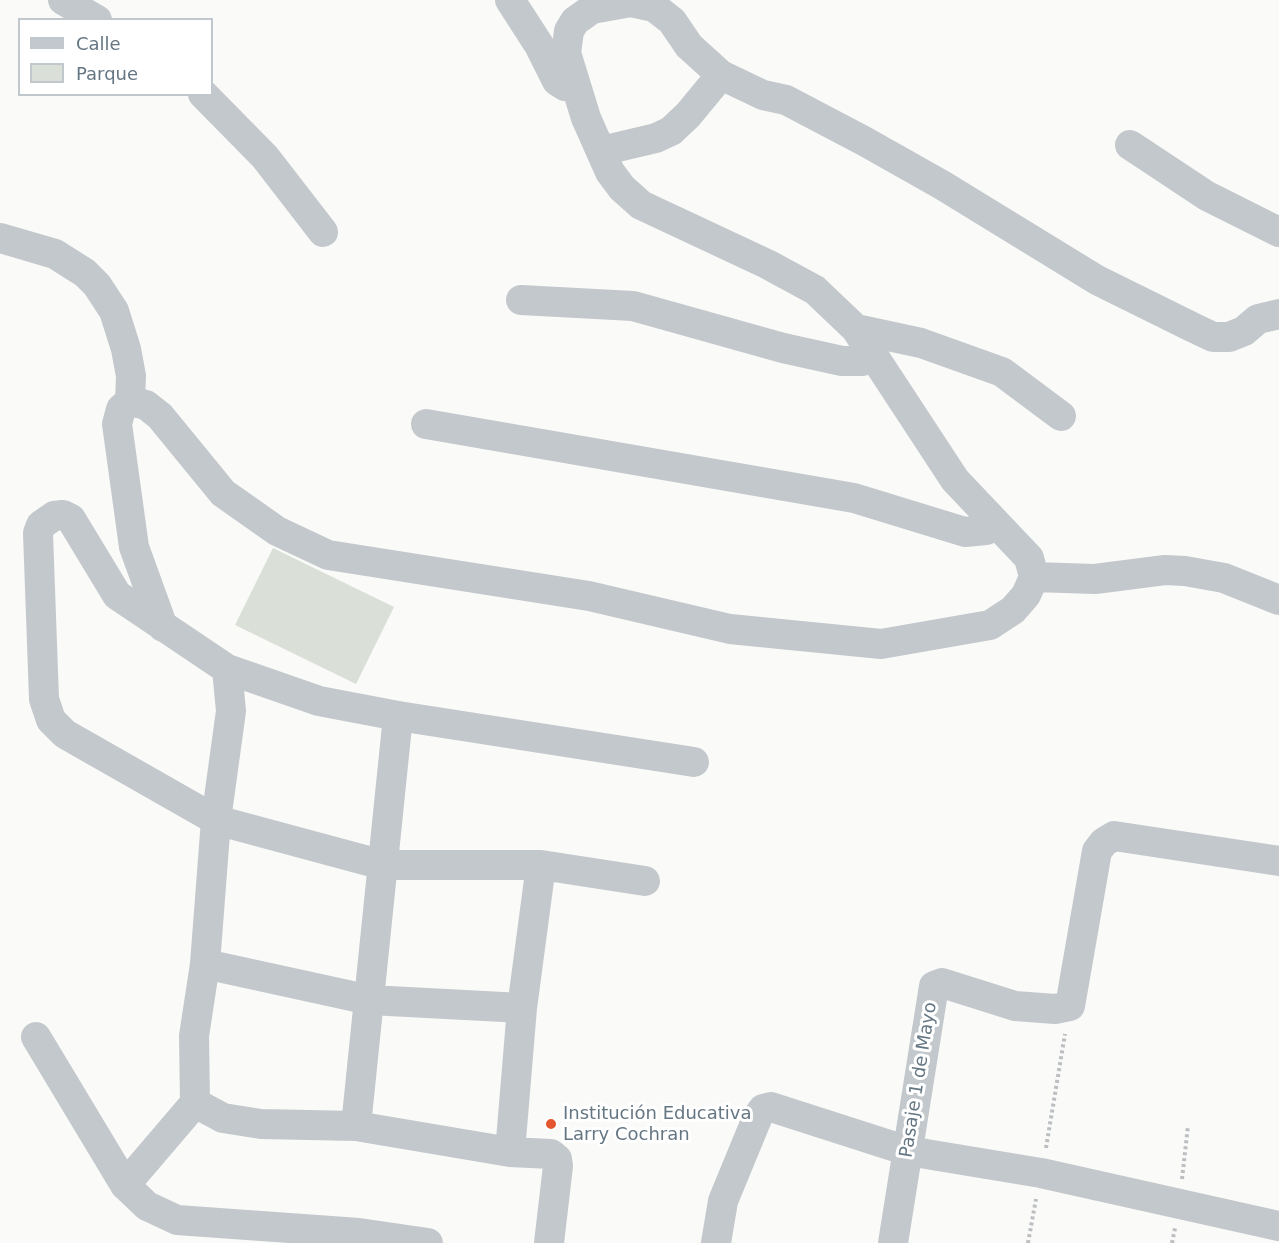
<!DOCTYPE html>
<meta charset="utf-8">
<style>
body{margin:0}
#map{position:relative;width:1279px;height:1243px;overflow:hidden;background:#fafaf8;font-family:"DejaVu Sans",sans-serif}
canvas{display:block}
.legend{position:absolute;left:18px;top:18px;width:195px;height:78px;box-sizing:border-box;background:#fff;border:2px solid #c1c8cd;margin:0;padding:8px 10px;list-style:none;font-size:18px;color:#657683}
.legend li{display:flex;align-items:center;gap:12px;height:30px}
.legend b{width:30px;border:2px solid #c1c8cd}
</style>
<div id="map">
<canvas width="1279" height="1243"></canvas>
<ul class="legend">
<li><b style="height:8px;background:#c3c8cc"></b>Calle</li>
<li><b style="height:16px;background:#dadfd7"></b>Parque</li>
</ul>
</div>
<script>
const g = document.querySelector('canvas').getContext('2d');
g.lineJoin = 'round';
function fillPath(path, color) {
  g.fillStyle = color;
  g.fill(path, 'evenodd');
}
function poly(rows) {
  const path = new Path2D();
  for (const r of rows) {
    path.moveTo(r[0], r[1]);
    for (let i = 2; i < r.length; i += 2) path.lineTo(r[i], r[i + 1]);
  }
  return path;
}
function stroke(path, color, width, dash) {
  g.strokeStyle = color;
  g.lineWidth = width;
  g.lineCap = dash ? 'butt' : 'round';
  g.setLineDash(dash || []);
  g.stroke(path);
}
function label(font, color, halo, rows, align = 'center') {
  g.font = font + ' "DejaVu Sans",sans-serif';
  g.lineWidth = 6;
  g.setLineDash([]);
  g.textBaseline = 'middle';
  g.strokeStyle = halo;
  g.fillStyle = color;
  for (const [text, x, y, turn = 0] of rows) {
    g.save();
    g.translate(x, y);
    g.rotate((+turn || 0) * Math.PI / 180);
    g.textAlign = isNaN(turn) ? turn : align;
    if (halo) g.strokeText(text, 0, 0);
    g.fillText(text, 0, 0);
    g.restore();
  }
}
fillPath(poly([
 [273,548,394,607,356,684,235,625]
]), '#dadfd7');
stroke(poly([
 [1046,1148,1065,1034],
 [1182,1179,1188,1126],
 [1028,1243,1036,1199],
 [1172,1243,1175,1228]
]), '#bbbfc2', 4, [3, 3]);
stroke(poly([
 [63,0,97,20],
 [510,0,539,45,557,81,565,86,573,87],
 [203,94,265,157,323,232],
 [1130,145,1207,196,1279,232],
 [601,151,656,138,671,131,688,115,721,75],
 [0,238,55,254,85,273,97,285,114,311,126,349,131,376,130,401],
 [521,300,633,306,783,348,842,361,862,361,874,355],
 [856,329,921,343,1002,372,1061,416],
 [426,424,854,498,965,532,986,530,996,525],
 [1034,577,1095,579,1165,570,1185,571,1224,578,1279,600],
 [163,627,134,547,117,424,121,409,130,401,146,405,160,416,223,493,277,531,328,555,589,596,730,629,881,644,990,625,1013,610,1026,595,1034,577,1029,558,955,480,856,329,815,290,767,264,641,205,622,188,610,172,586,118,566,53,569,31,575,21,592,9,631,2,654,7,672,21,689,46,721,75,763,95,786,100,864,141,942,185,1097,280,1192,327,1213,337,1229,337,1244,331,1258,319,1279,314],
 [227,669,231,711,216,820,205,964,194,1036,195,1103,223,1118,261,1124,356,1126,510,1152,551,1154,557,1159,558,1166,549,1243],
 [645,881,541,865,383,865,216,820,65,734,51,720,44,699,38,533,41,525,54,516,63,515,71,519,117,595,227,669,319,701,398,716,694,762],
 [205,964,370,1000,522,1008],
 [36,1037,125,1185,147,1206,177,1220,359,1233,428,1243],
 [356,1126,398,716],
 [510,1152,522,1008,541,865],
 [125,1185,195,1103],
 [716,1243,723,1201,758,1116,763,1109,771,1107,908,1151,1041,1173,1279,1226],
 [893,1243,934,986,942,983,1015,1006,1055,1009,1070,1006,1097,851,1104,842,1114,836,1279,861]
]), '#c3c8cc', 30);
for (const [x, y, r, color] of [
 [551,1124,6,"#e4572e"]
]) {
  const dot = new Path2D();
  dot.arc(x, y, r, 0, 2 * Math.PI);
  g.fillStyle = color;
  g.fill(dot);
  stroke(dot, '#fff', 2);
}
label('18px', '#657683', '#fff', [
 ["Pasaje 1 de Mayo",919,1080,-81]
]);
label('18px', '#657683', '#fff', [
 ["Institución Educativa",563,1114],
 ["Larry Cochran",563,1135]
], 'left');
</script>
